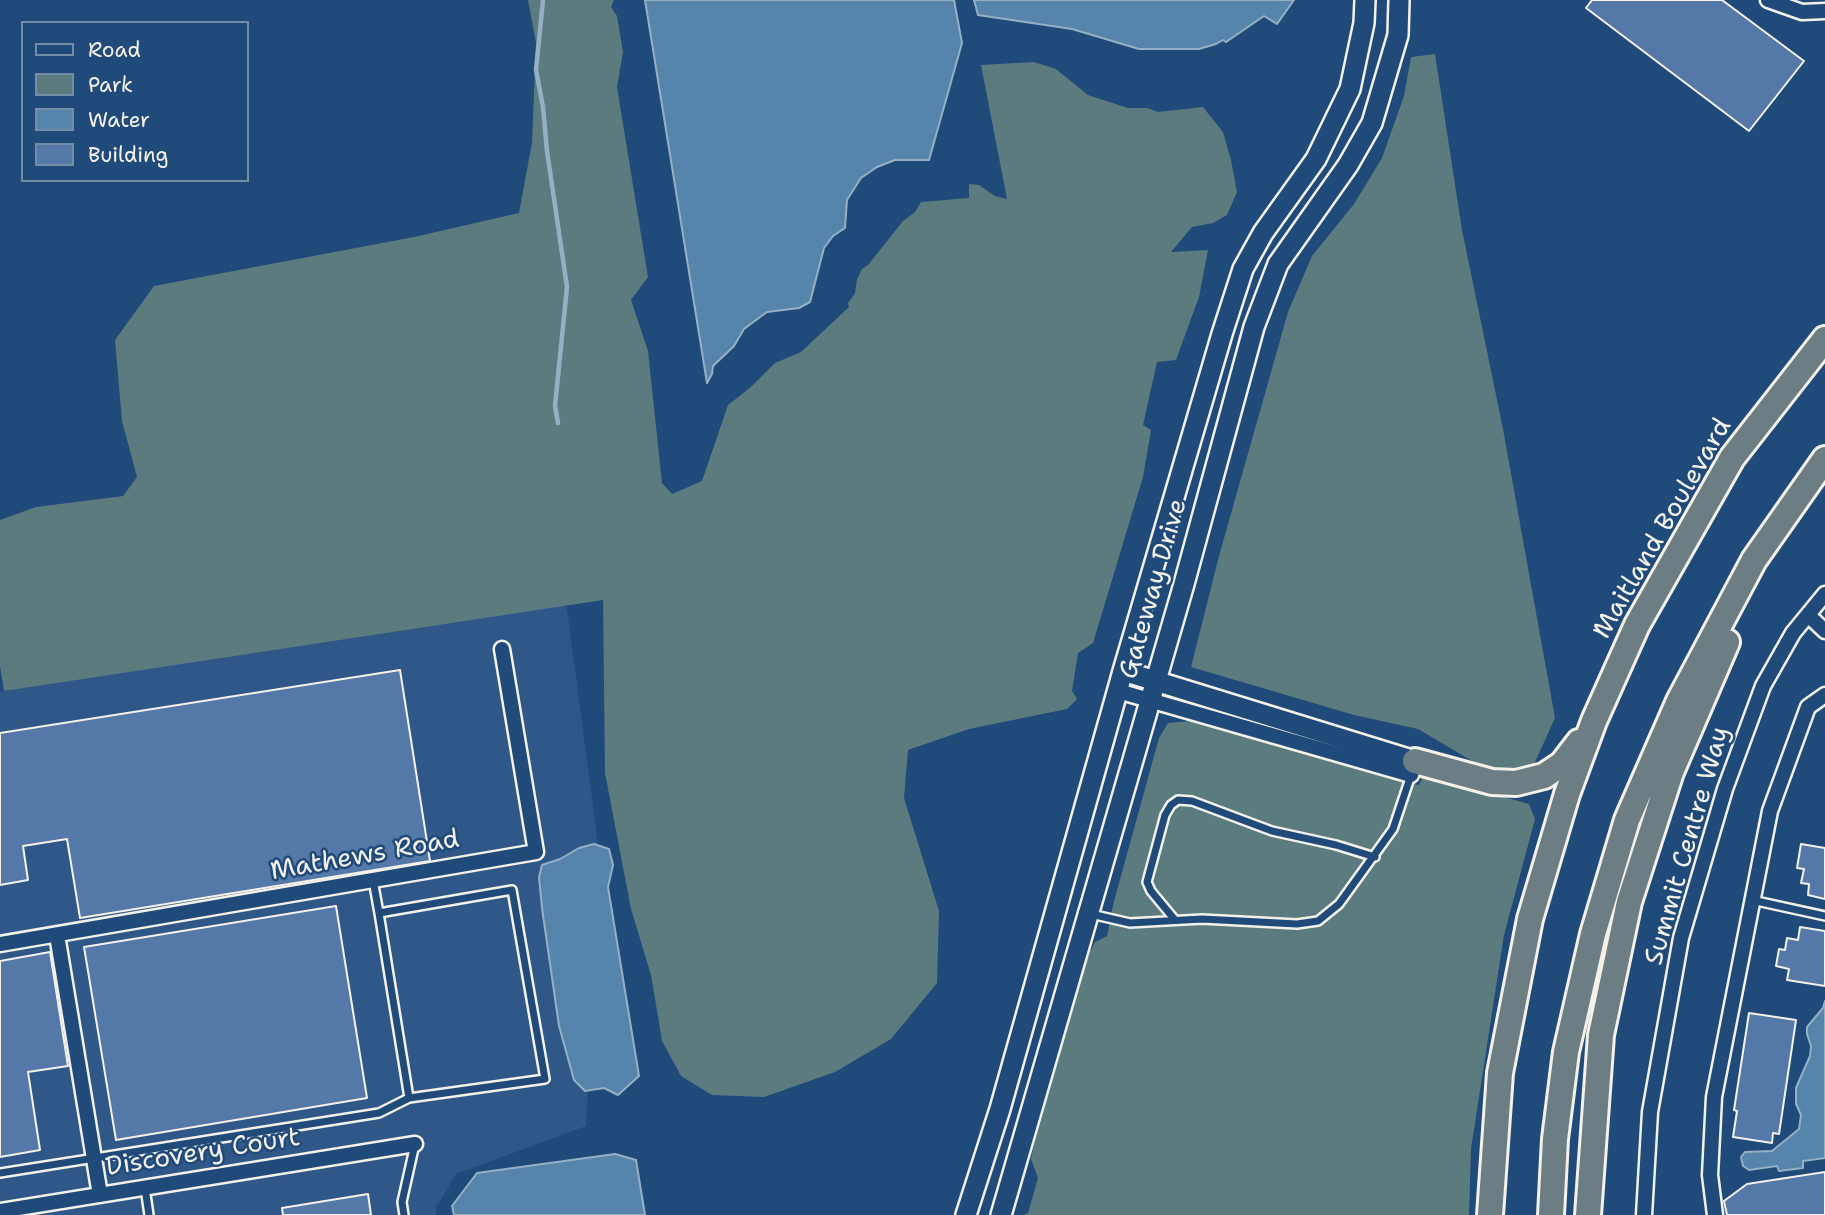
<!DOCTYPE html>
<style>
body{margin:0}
#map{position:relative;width:1825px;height:1215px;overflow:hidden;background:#1f4a7a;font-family:"Shantell Sans",sans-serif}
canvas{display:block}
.legend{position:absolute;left:21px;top:21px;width:228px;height:161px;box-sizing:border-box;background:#1f4a7a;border:2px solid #748da6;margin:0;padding:9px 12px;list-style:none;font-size:21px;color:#f4f1e8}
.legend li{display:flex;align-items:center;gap:14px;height:35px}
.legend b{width:35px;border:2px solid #748da6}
</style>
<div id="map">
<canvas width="1825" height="1215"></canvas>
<ul class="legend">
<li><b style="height:9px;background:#1f4a7a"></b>Road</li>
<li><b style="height:19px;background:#5b7b7f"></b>Park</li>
<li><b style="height:19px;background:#5784ab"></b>Water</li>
<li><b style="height:19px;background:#5478a8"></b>Building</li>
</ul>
</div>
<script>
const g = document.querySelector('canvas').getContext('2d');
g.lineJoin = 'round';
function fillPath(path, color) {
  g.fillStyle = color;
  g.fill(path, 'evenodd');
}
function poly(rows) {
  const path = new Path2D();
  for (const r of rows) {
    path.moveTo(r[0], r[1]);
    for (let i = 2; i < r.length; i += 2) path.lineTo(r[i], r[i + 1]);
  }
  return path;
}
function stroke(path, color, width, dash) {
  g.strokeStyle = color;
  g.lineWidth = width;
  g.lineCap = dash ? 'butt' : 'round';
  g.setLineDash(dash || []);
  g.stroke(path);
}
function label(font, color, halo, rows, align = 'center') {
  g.font = font + ' "Shantell Sans",sans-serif';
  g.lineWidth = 5;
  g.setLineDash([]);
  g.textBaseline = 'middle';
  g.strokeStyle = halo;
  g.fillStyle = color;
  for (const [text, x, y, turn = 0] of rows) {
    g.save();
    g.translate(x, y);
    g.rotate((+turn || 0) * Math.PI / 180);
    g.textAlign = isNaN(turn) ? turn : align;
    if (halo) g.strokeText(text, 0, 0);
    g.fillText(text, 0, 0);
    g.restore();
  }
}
fillPath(poly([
 [565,593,600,860,586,1126,456,1174,436,1208,436,1215,0,1215,0,692]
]), '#2f5888');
fillPath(poly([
 [528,0,614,0,611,7,617,16,623,52,617,87,648,277,631,300,648,351,662,483,672,494,702,481,728,405,751,387,775,363,801,352,849,307,848,303,855,293,857,279,862,269,868,265,903,221,915,212,921,202,969,198,969,184,979,185,995,196,1007,199,981,65,1034,62,1056,69,1088,95,1128,108,1147,108,1158,112,1203,107,1223,132,1231,160,1237,192,1227,215,1213,223,1192,227,1171,252,1208,250,1199,297,1176,360,1157,362,1143,425,1151,430,1143,477,1093,643,1078,653,1072,691,1077,699,1067,709,969,729,908,750,904,798,939,911,937,983,891,1039,835,1072,764,1097,712,1095,681,1076,662,1041,651,975,631,909,605,773,603,600,4,691,0,666,0,520,36,507,123,496,137,477,122,421,115,340,154,286,414,237,519,213,532,143,536,43],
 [1435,54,1462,230,1503,429,1555,718,1531,771,1494,774,1418,729,1354,715,1191,667,1219,556,1288,312,1312,256,1354,204,1382,158,1404,96,1411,57],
 [1191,721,1398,781,1419,785,1424,774,1529,804,1535,819,1504,935,1471,1149,1469,1215,1023,1215,1028,1213,1038,1178,1031,1159,1034,1145,1087,957,1095,942,1107,936,1113,905,1159,738,1168,723]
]), '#5b7b7f');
const water = poly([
 [954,0,962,43,929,160,895,160,877,167,861,178,847,200,845,228,833,236,824,248,810,302,799,308,767,312,744,329,734,346,713,366,712,374,707,383,645,0,954,0],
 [974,0,1294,0,1277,24,1264,16,1226,42,1223,40,1216,44,1199,49,1139,49,1072,29,978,15,974,0],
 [594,844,609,849,613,865,608,887,639,1076,618,1095,604,1088,585,1091,574,1080,559,1026,542,908,539,877,542,865,560,859,579,848,594,844],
 [1825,1001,1825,1158,1803,1161,1803,1168,1779,1171,1777,1166,1749,1170,1743,1166,1741,1157,1745,1152,1772,1151,1799,1129,1801,1115,1796,1104,1796,1088,1810,1056,1811,1046,1807,1034,1807,1027,1823,1008,1825,1001],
 [615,1154,636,1160,645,1215,454,1215,452,1206,477,1173,615,1154]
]);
fillPath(water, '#5784ab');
stroke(water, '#96b0c3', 2);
stroke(poly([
 [543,0,536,70,543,107,547,151,567,287,555,406,558,423]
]), '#96b0c3', 4.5);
const building = poly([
 [1592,0,1722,0,1804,61,1749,131,1586,8,1592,0],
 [400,670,430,861,80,918,67,839,23,846,28,880,0,885,0,733,400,670],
 [1801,844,1825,848,1825,899,1808,895,1809,884,1801,883,1804,869,1797,868,1801,844],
 [336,906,367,1098,116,1140,84,947,336,906],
 [1800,927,1825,931,1825,986,1787,980,1789,969,1776,966,1779,949,1785,950,1787,938,1798,940,1800,927],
 [50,952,68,1066,28,1072,40,1150,0,1157,0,961,50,952],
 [1749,1013,1796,1020,1779,1134,1773,1133,1772,1143,1733,1137,1737,1111,1734,1110,1749,1013],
 [1825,1172,1825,1215,1727,1215,1724,1201,1747,1184,1825,1172],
 [368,1194,371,1215,283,1215,282,1208,368,1194]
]);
fillPath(building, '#5478a8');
stroke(building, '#f4f1e8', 2);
const lane = poly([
 [373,880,379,913],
 [1752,900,1825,916],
 [1091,914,1130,923,1202,919,1297,924,1318,921,1339,904,1393,829,1411,775],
 [1175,920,1151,891,1147,882,1165,815,1171,805,1178,800,1192,801,1272,831,1336,845,1375,857],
 [0,1173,379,1113,409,1098,545,1079,512,890,379,913,409,1098],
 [145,1188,149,1215],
 [404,1215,402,1202,415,1144]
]);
const street = poly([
 [1768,0,1802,12,1825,11],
 [1808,615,1825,631],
 [1118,691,1411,775,1415,761],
 [57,935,100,1195],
 [0,944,536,852,502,649],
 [0,1211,415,1144],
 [1644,1215,1650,1112,1681,938,1725,789,1763,686,1793,633,1825,594],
 [1715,1215,1710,1175,1714,1097,1770,811,1808,707,1825,695]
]);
const secondary = poly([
 [1123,671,1415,761],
 [966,1215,1000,1109,1123,671,1222,334,1243,269,1263,233,1316,159,1350,89,1364,23,1365,0],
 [1001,1215,1184,584,1254,327,1278,264,1348,165,1372,123,1398,35,1399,0]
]);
const highway = poly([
 [1415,761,1492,782,1516,783,1544,776,1562,764,1579,742],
 [1490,1215,1500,1073,1530,919,1567,794,1594,721,1637,625,1732,458,1825,339],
 [1551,1215,1555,1139,1566,1052,1593,934,1627,820,1679,701,1754,560,1825,459],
 [1588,1215,1601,1035,1629,902,1671,772,1727,642]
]);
stroke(lane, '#f4f1e8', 12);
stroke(street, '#f4f1e8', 19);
stroke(secondary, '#f4f1e8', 24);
stroke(highway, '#f4f1e8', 30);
stroke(lane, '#1f4a7a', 7);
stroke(street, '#1f4a7a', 14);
stroke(secondary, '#1f4a7a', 19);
stroke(highway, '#6d7d84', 24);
label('26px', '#f4f1e8', '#1f4a7a', [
 ["Maitland Boulevard",1663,529,-60],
 ["Gateway Drive",1154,589,-74],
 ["Summit Centre Way",1688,846,-74],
 ["Mathews Road",365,856,-10],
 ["Discovery Court",203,1153,-9]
]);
</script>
